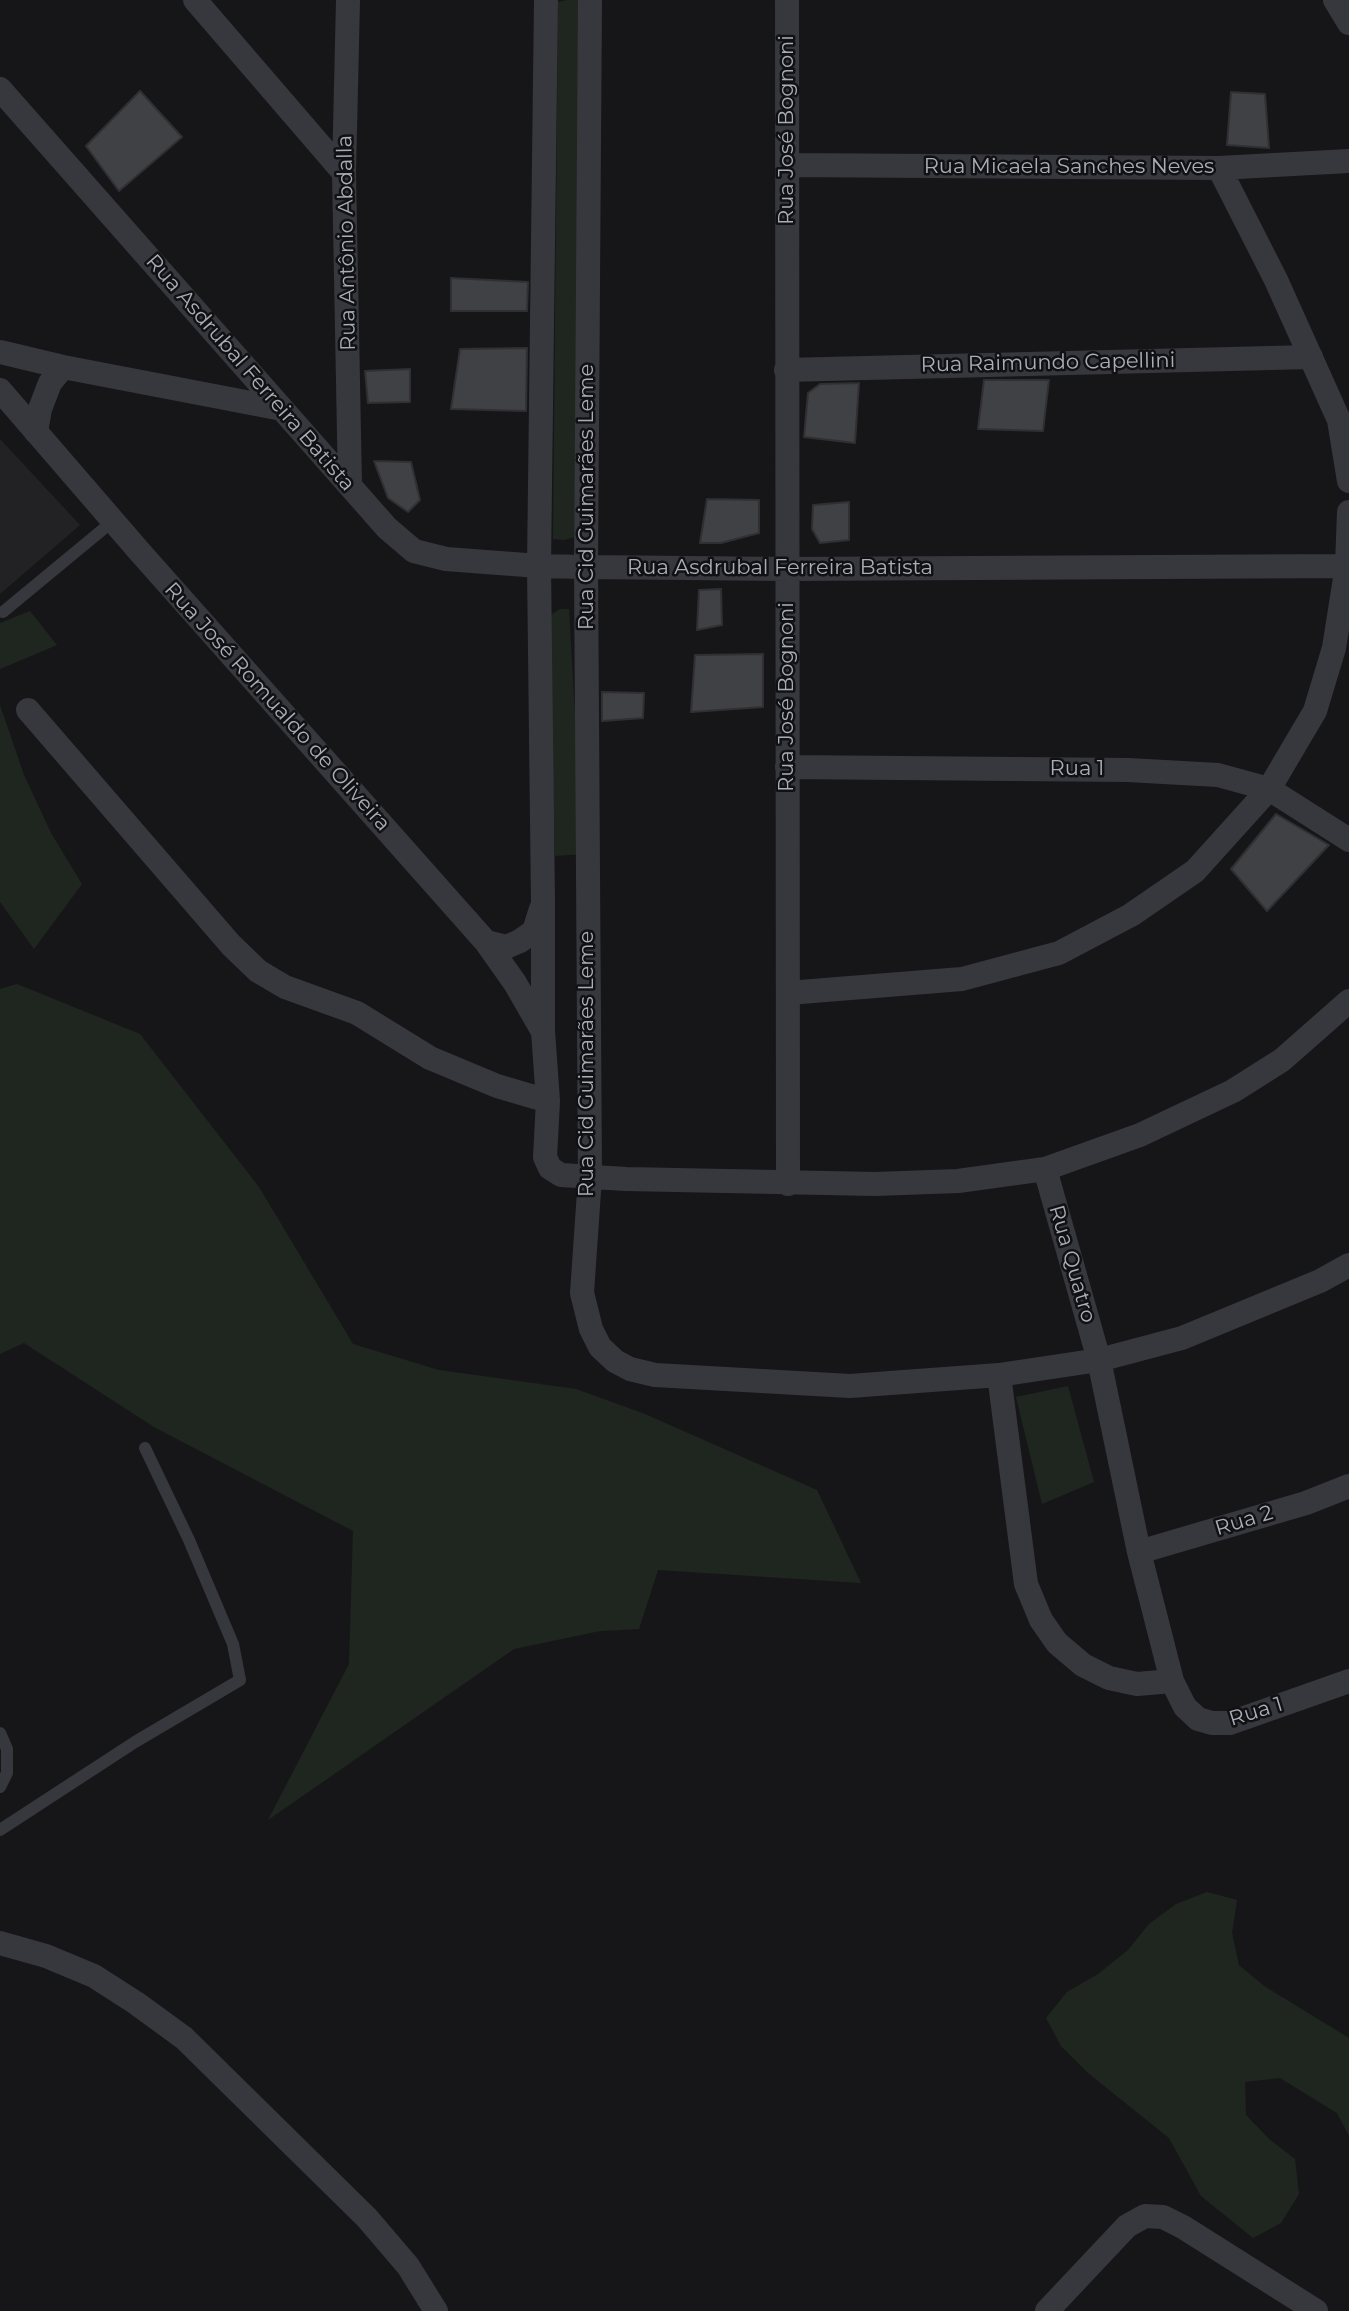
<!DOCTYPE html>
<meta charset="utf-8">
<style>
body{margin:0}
canvas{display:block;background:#161618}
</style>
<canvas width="1349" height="2311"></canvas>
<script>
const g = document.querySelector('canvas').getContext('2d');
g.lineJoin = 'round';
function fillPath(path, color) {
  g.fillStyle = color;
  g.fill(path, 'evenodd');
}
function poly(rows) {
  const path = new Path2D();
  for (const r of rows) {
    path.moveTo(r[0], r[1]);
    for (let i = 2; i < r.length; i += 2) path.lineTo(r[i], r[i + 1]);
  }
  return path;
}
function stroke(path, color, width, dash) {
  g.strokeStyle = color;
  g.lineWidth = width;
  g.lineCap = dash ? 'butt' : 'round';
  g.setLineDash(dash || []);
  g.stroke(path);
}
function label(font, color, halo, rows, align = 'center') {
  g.font = font + ' Montserrat,sans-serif';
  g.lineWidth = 5;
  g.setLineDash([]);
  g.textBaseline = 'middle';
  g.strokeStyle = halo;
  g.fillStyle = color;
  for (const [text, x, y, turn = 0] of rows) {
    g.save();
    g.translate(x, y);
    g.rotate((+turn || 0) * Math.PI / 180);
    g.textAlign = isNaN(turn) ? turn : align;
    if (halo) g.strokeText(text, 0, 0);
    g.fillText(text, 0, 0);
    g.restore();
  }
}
fillPath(poly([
 [0,439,80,525,0,594]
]), '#222225');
fillPath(poly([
 [567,0,579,0,575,537,564,540,553,539,558,2],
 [560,609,569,609,583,854,555,856,548,617],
 [30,611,57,645,0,669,0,623],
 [0,705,24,775,51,833,82,884,34,949,0,902],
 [17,984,140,1034,259,1187,353,1344,439,1370,576,1389,645,1414,817,1490,861,1583,658,1570,639,1629,600,1631,514,1649,268,1820,349,1664,353,1531,154,1427,24,1343,0,1354,0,989],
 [1068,1386,1094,1482,1042,1504,1016,1397],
 [1207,1892,1237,1900,1232,1933,1239,1965,1264,1986,1349,2038,1349,2136,1337,2113,1280,2078,1245,2082,1246,2115,1269,2139,1295,2159,1299,2194,1281,2223,1253,2238,1201,2196,1169,2138,1088,2073,1061,2046,1046,2018,1067,1992,1098,1974,1128,1950,1149,1924,1176,1904]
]), '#1e261f');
const building = poly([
 [140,91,182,137,119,191,86,146,140,91],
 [1231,92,1265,94,1269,148,1227,145,1231,92],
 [451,278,528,282,527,311,451,311,451,278],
 [527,348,526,411,451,409,460,349,527,348],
 [410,369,410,402,368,403,365,371,410,369],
 [984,380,1049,380,1043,431,978,429,984,380],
 [859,383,855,443,804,437,808,393,820,384,859,383],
 [374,461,411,462,420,500,408,512,388,498,374,461],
 [707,499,759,500,759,533,721,543,700,543,707,499],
 [849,502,849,540,820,543,812,529,813,505,849,502],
 [721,589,722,625,697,630,699,590,721,589],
 [763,654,763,707,691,712,695,655,763,654],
 [602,692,644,693,643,718,602,721,602,692],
 [1276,814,1329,845,1267,911,1231,869,1276,814]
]);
fillPath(building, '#404145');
stroke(building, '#303034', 2);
stroke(poly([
 [3,612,113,521],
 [0,1733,7,1749,7,1773,0,1787],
 [0,1830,135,1742,240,1680,233,1644,189,1540,145,1448]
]), '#37383d', 12);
stroke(poly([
 [195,0,344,173],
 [348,0,344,173,350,486],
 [546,0,539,566,543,903,543,1031,548,1101,545,1157,550,1168,561,1175,626,1179,875,1184,958,1181,1045,1169,1140,1135,1233,1091,1282,1060,1349,1001],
 [590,0,586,567,590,1177,582,1293,591,1329,600,1347,615,1361,630,1369,655,1375,850,1386,999,1375,1099,1360,1182,1338,1320,1281,1349,1265],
 [787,0,788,1184],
 [1335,0,1349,23],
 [0,89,387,528,414,551,446,559,539,566,586,567,787,569,1347,566],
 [788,165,1219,168,1349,161],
 [1219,168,1276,280,1339,420,1349,481],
 [0,352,63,367,282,409],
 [786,370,1311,357],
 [0,390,139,551,486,942,515,983,542,1030],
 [36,432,40,409,50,383,63,367],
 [28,710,231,945,258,971,285,987,357,1013,430,1058,497,1086,548,1101],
 [787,767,1128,770,1218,775,1269,789,1349,840],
 [486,942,506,947,520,941,534,931,541,909],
 [788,993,962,979,1059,953,1131,915,1195,871,1269,789,1315,711,1334,648,1347,566,1349,512],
 [1045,1169,1099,1360,1139,1552,1172,1681,1185,1707,1198,1719,1212,1723,1230,1723,1349,1681],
 [999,1375,1026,1584,1041,1620,1057,1643,1083,1665,1109,1678,1137,1684,1172,1681],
 [1139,1552,1306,1503,1349,1486],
 [0,1943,46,1956,94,1976,136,2003,184,2038,367,2218,408,2266,436,2311],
 [1047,2311,1127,2226,1145,2216,1163,2217,1183,2227,1316,2311]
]), '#37383d', 24);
label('21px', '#a8adb8', '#111113', [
 ["Rua José Bognoni",787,130,-90],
 ["Rua Micaela Sanches Neves",1069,167],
 ["Rua Antônio Abdalla",347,243,-91],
 ["Rua Raimundo Capellini",1048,363,-1],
 ["Rua Asdrubal Ferreira Batista",250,373,49],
 ["Rua Cid Guimarães Leme",587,497,-90],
 ["Rua Asdrubal Ferreira Batista",780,568],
 ["Rua José Bognoni",787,697,-90],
 ["Rua José Romualdo de Oliveira",277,707,48],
 ["Rua 1",1077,769],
 ["Rua Cid Guimarães Leme",587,1064,-90],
 ["Rua Quatro",1072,1264,74],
 ["Rua 2",1244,1521,-17],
 ["Rua 1",1256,1712,-17]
]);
</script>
